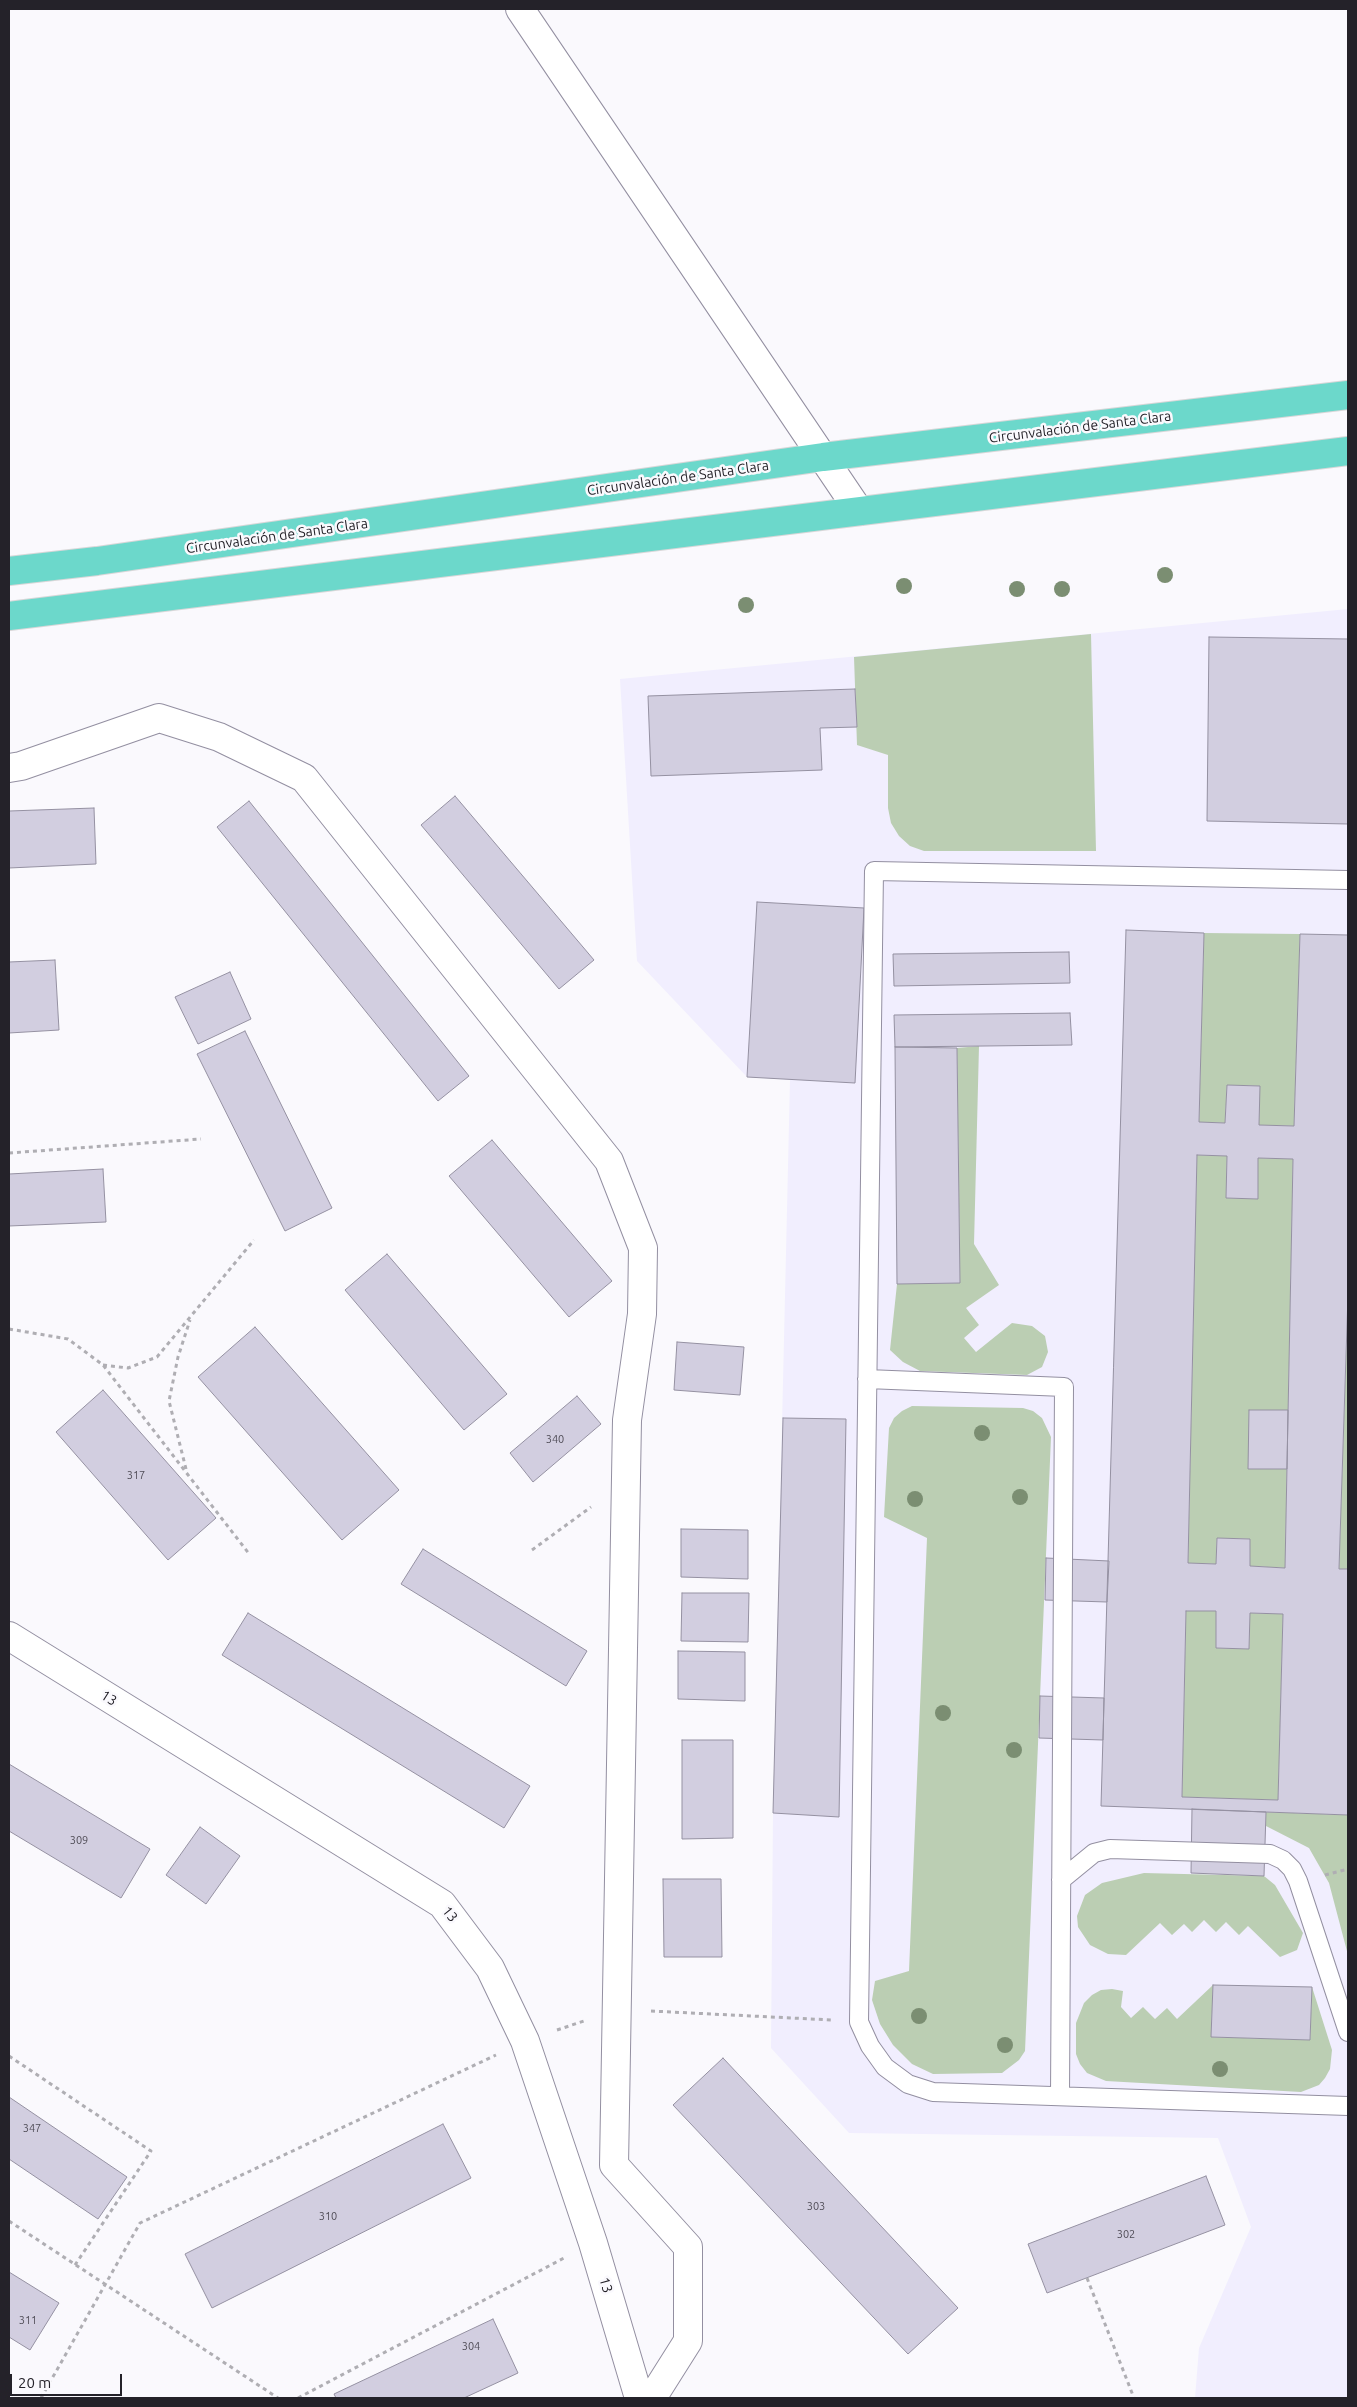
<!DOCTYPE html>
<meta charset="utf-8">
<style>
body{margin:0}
#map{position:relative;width:1357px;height:2407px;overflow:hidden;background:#faf9fd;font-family:Ubuntu,sans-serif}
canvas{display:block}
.frame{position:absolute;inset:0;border:10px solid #242229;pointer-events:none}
.scale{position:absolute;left:10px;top:2374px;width:112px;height:22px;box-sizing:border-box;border:2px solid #242229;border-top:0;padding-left:6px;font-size:15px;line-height:18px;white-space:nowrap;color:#242229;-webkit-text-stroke:4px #faf9fd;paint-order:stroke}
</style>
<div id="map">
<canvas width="1357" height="2407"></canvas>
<div class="frame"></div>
<div class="scale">20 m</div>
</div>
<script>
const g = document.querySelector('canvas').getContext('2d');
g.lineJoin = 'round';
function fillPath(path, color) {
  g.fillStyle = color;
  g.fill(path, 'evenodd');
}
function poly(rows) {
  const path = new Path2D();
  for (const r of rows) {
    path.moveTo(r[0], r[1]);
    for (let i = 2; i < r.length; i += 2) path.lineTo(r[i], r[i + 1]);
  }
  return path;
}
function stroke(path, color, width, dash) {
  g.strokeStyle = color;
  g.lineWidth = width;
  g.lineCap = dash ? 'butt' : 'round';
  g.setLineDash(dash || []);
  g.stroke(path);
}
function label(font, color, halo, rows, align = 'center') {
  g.font = font + ' Ubuntu,sans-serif';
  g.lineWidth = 5;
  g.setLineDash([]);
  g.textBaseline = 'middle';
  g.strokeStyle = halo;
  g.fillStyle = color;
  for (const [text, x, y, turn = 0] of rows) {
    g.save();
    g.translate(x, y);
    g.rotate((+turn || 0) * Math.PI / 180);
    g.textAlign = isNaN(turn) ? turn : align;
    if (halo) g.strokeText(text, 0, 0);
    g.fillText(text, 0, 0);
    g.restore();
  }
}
fillPath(poly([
 [1348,609,1348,2398,1195,2398,1199,2348,1251,2227,1218,2138,849,2133,771,2048,773,1813,790,1080,747,1077,637,961,620,679]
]), '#f1eefe');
fillPath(poly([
 [1091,634,1096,851,924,851,910,846,899,836,891,823,888,808,888,755,857,745,854,657],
 [1204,933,1300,934,1294,1126,1259,1125,1259,1086,1227,1085,1225,1123,1199,1122],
 [979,1046,974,1244,999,1285,966,1308,979,1325,964,1338,976,1352,1012,1323,1032,1326,1045,1336,1048,1352,1042,1367,1027,1375,920,1371,903,1362,890,1350,897,1284,960,1283,957,1048],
 [1197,1155,1227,1156,1226,1198,1258,1199,1258,1158,1293,1159,1285,1568,1250,1566,1250,1539,1217,1538,1216,1564,1188,1563],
 [1348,1295,1348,1569,1339,1569],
 [912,1406,1023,1408,1033,1411,1042,1418,1051,1437,1025,2051,1019,2060,1002,2073,933,2074,912,2064,893,2045,880,2024,872,2000,875,1981,909,1971,927,1538,884,1517,889,1428,894,1418,902,1411],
 [1186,1611,1216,1611,1216,1648,1249,1649,1250,1613,1283,1614,1278,1800,1182,1797],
 [1266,1812,1348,1815,1348,1955,1329,1883,1309,1848,1266,1826],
 [1144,1873,1264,1876,1275,1885,1303,1933,1297,1950,1280,1957,1248,1926,1239,1935,1226,1922,1216,1932,1204,1920,1192,1932,1184,1924,1172,1935,1160,1923,1126,1955,1108,1954,1090,1945,1078,1927,1077,1916,1085,1895,1102,1883],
 [1213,1985,1211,2037,1310,2040,1312,1987,1332,2050,1330,2069,1325,2078,1319,2085,1301,2092,1106,2081,1087,2073,1080,2064,1076,2054,1076,2023,1084,2003,1092,1995,1101,1990,1112,1989,1123,1991,1121,2007,1131,2018,1143,2007,1155,2019,1167,2008,1177,2019]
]), '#bbceb3');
const building = poly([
 [1209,637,1348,639,1348,824,1207,821,1209,637],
 [855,689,857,727,820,728,822,770,651,776,648,696,855,689],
 [455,796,594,960,559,989,421,825,455,796],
 [249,801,469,1076,438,1101,217,827,249,801],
 [94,808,96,864,9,868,9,811,94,808],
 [757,902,864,908,855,1083,747,1077,757,902],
 [1126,930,1204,933,1199,1122,1225,1123,1227,1085,1260,1086,1259,1125,1294,1126,1300,934,1348,935,1348,1295,1339,1569,1348,1569,1348,1815,1101,1806,1126,930],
 [1197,1155,1227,1156,1226,1198,1258,1199,1258,1158,1293,1159,1285,1568,1250,1566,1250,1539,1217,1538,1216,1564,1188,1563,1197,1155],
 [1186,1611,1216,1611,1216,1648,1249,1649,1250,1613,1283,1614,1278,1800,1182,1797,1186,1611],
 [1069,952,1070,983,894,986,893,954,1069,952],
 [55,960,59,1030,9,1033,9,962,55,960],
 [230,972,251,1019,198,1044,175,997,230,972],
 [1070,1013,1072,1045,895,1047,894,1015,1070,1013],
 [245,1031,332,1208,285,1231,197,1054,245,1031],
 [895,1047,957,1048,960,1283,897,1284,895,1047],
 [492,1140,612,1281,569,1317,449,1176,492,1140],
 [103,1169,106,1222,9,1226,9,1174,103,1169],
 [387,1254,507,1394,464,1430,345,1290,387,1254],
 [255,1327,399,1490,342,1540,198,1377,255,1327],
 [677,1342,744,1347,740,1395,674,1390,677,1342],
 [103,1390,216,1518,168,1560,56,1432,103,1390],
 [577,1396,601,1424,533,1482,510,1453,577,1396],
 [1249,1410,1288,1410,1287,1469,1248,1469,1249,1410],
 [783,1418,846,1419,839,1817,773,1813,783,1418],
 [681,1529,748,1530,748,1579,681,1577,681,1529],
 [423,1549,587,1651,566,1686,401,1584,423,1549],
 [1046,1558,1109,1561,1107,1602,1045,1600,1046,1558],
 [682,1593,749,1593,748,1642,681,1641,682,1593],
 [248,1613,530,1786,504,1828,222,1655,248,1613],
 [678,1651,745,1652,745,1701,678,1699,678,1651],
 [1040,1696,1104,1698,1103,1740,1039,1738,1040,1696],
 [682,1740,733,1740,733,1838,682,1839,682,1740],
 [9,1764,150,1849,121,1898,9,1831,9,1764],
 [1192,1809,1266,1812,1264,1876,1191,1873,1192,1809],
 [200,1827,240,1856,206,1904,166,1875,200,1827],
 [663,1879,721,1879,722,1957,664,1957,663,1879],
 [1213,1985,1312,1987,1310,2040,1211,2037,1213,1985],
 [723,2058,958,2308,908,2354,673,2105,723,2058],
 [9,2097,127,2177,98,2219,9,2159,9,2097],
 [443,2124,471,2178,212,2308,185,2254,443,2124],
 [1206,2176,1225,2225,1047,2293,1028,2244,1206,2176],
 [9,2272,59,2303,30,2350,9,2337,9,2272],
 [493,2319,518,2373,464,2398,336,2398,334,2394,493,2319]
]);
fillPath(building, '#d2cee0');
stroke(building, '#9591a2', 1);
const service = poly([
 [1348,880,874,871,859,2022,870,2046,885,2067,908,2084,933,2092,1348,2106],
 [867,1379,1064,1387,1060,2096],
 [1061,1880,1094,1853,1110,1849,1270,1854,1283,1860,1292,1869,1298,1881,1348,2032]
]);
const minor = poly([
 [520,9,859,511],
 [9,768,21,766,159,718,219,737,304,778,609,1161,643,1248,642,1314,627,1420,614,2165,688,2247,688,2341,652,2398],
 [9,1636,442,1904,490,1968,525,2041,593,2243,639,2398]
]);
const trunk = poly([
 [9,571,97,561,823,457,1348,395],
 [9,616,1348,451]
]);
stroke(service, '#938fa1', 20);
stroke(minor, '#938fa1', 30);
stroke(trunk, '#d8d7d8', 30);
stroke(poly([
 [9,1153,201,1139],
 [9,1329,68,1339,103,1365,250,1555],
 [103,1365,128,1368,157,1357,254,1240],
 [186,1469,169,1401,178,1357,190,1320],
 [532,1550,591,1507],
 [1325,1875,1348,1869],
 [651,2011,832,2020],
 [557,2030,584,2021],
 [9,2056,151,2151,75,2265],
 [9,2221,278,2398],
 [1087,2278,1134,2398],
 [41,2398,140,2223,496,2055],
 [298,2398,564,2258]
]), '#afaeb3', 3, [4, 4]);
stroke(service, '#fff', 18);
stroke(minor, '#fff', 28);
stroke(trunk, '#6cd8cb', 28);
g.fillStyle = '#7b8e72';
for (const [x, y] of [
 [1165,575],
 [904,586],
 [1017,589],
 [1062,589],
 [746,605],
 [982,1433],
 [1020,1497],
 [915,1499],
 [943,1713],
 [1014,1750],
 [919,2016],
 [1005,2045],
 [1220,2069]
]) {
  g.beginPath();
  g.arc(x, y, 8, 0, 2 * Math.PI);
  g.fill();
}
label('11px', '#504d57', null, [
 ["340",555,1439],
 ["317",136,1475],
 ["309",79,1840],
 ["347",32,2128],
 ["303",816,2206],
 ["310",328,2216],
 ["302",1126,2234],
 ["311",28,2320],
 ["304",471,2346]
]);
label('14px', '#242229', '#faf9fd', [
 ["Circunvalación de Santa Clara",1080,427,-7],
 ["Circunvalación de Santa Clara",678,478,-8],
 ["Circunvalación de Santa Clara",277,536,-8],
 ["13",109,1698,32],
 ["13",450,1914,52],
 ["13",606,2285,74]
]);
</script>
